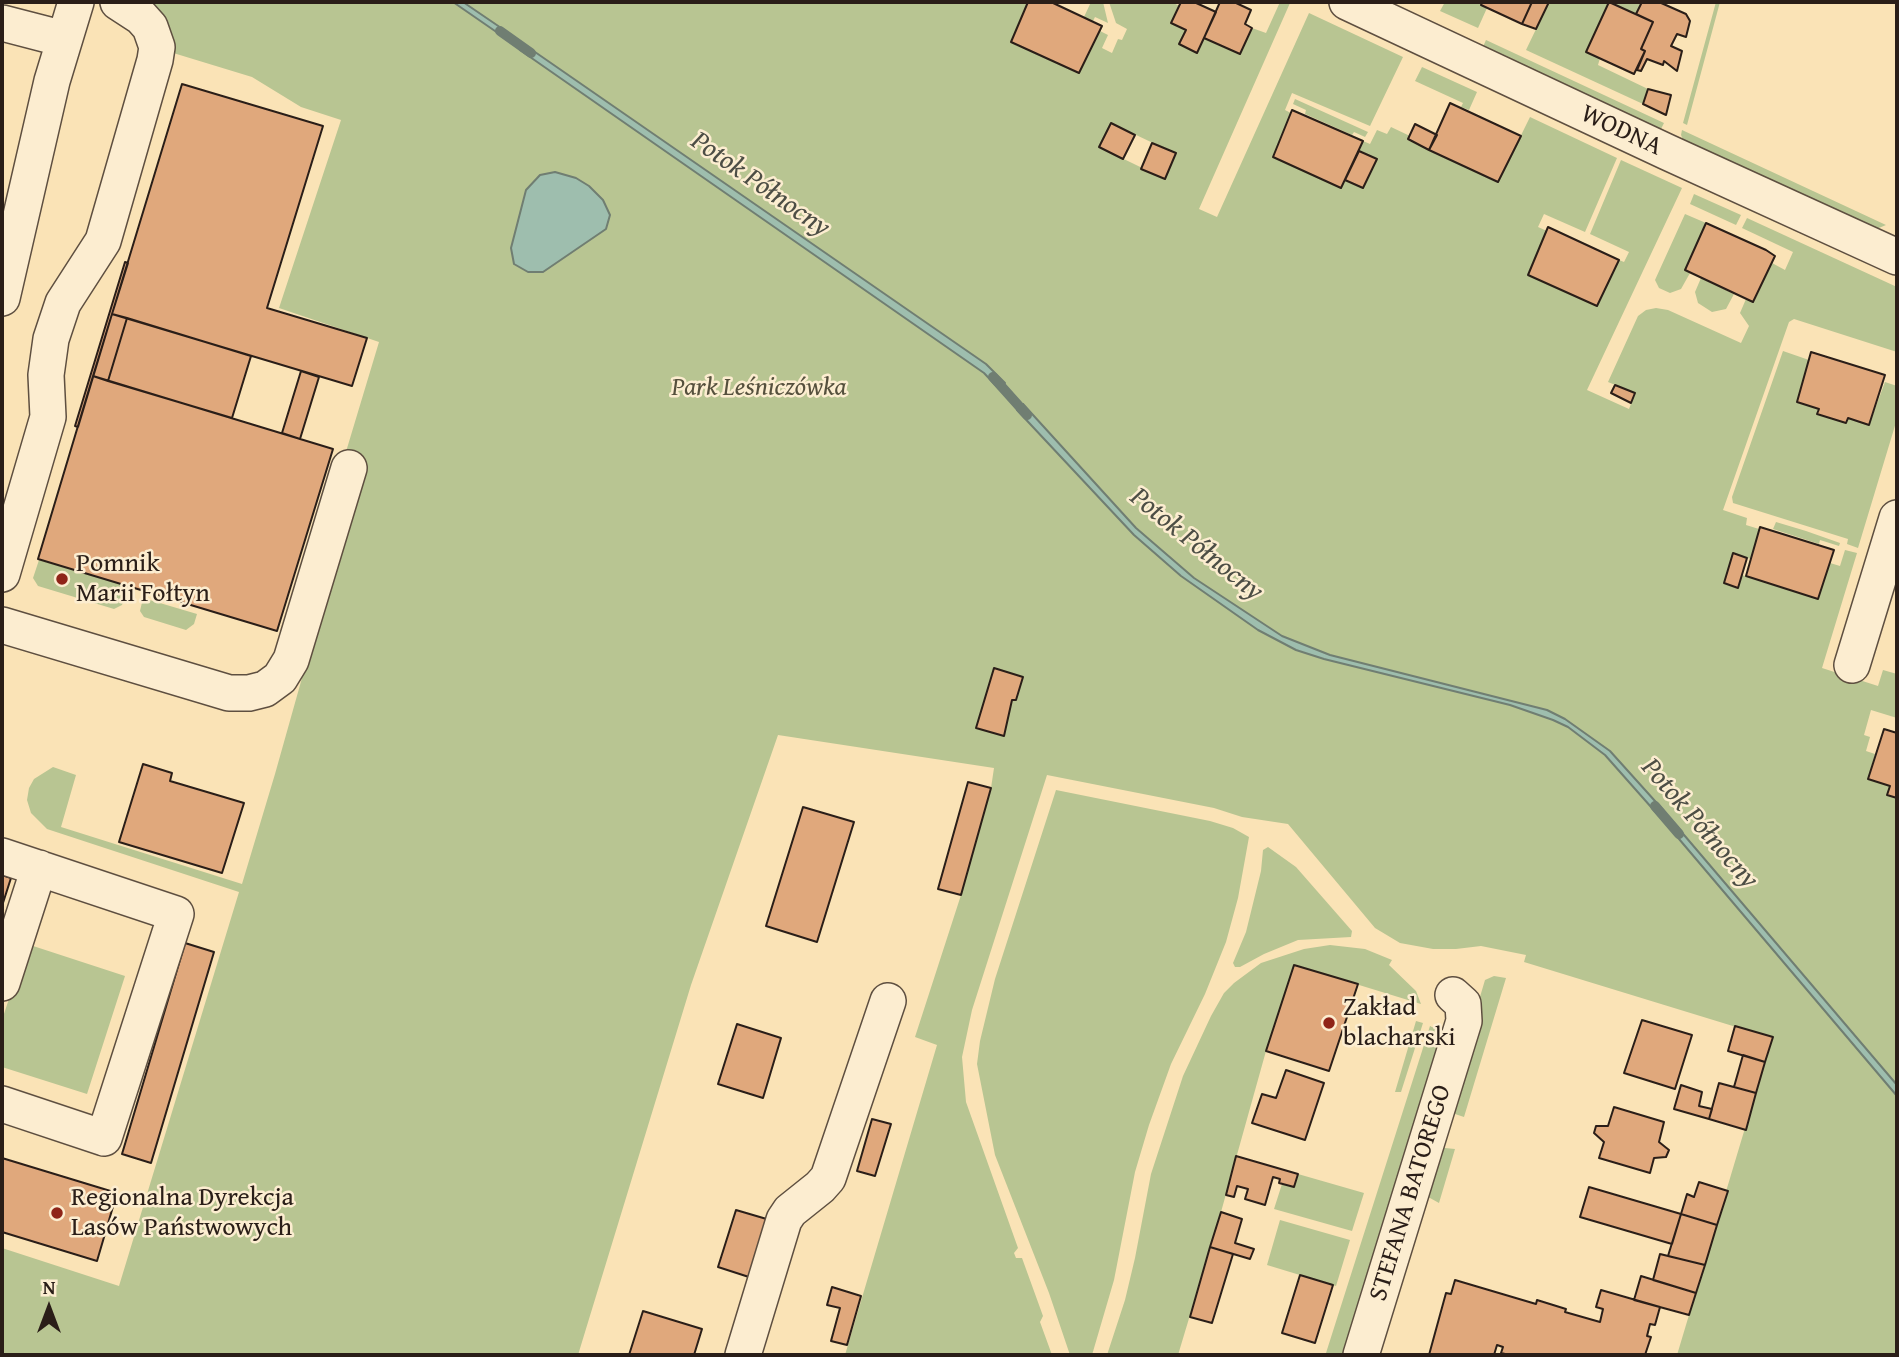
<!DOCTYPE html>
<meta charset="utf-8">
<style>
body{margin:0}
#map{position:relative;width:1899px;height:1357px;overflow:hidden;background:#fae3b6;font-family:"Gentium Book Plus",serif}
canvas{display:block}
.frame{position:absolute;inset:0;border:4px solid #2a1e18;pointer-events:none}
.north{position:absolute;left:14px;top:1273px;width:70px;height:70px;-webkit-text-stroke:5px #fcedd0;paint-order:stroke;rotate:0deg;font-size:19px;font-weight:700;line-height:28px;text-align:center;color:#2a1e18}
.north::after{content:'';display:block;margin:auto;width:24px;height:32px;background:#2a1e18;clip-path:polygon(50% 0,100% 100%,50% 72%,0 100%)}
</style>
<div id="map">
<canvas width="1899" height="1357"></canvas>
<div class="frame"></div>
<div class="north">N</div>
</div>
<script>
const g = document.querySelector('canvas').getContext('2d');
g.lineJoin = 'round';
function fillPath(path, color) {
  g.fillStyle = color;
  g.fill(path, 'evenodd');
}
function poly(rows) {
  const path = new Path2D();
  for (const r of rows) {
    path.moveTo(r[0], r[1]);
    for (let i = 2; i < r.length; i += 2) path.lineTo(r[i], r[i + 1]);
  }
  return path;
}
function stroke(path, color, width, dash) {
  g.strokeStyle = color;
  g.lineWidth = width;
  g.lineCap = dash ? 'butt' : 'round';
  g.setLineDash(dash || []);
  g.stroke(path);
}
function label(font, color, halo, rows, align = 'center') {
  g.font = font + ' "Gentium Book Plus",serif';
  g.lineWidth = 5;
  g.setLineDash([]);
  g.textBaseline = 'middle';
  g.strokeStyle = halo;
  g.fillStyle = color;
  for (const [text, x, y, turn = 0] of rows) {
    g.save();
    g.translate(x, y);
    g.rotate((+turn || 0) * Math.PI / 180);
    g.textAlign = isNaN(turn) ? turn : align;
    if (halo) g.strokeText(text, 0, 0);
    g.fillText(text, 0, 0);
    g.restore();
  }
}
fillPath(poly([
 [136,2,1028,2,1022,19,1090,50,1100,31,1108,35,1102,48,1112,53,1118,39,1122,40,1127,29,1116,23,1109,2,1171,2,1180,6,1186,30,1179,44,1197,53,1204,38,1240,54,1252,28,1266,33,1280,2,1286,2,1290,3,1199,209,1217,217,1309,13,1403,57,1370,126,1292,93,1285,110,1291,113,1283,132,1341,188,1345,180,1363,188,1377,159,1359,151,1363,141,1370,144,1377,130,1387,134,1391,127,1410,136,1408,140,1498,182,1530,117,1617,158,1585,232,1544,214,1538,227,1547,231,1529,275,1597,306,1619,260,1624,262,1629,252,1590,234,1621,160,1682,188,1587,390,1629,409,1635,393,1608,382,1638,316,1646,310,1656,308,1668,310,1741,343,1749,326,1740,313,1746,299,1754,302,1772,263,1785,270,1793,252,1742,228,1747,218,1897,287,1897,352,1794,319,1789,322,1723,510,1747,518,1746,525,1759,529,1751,559,1733,554,1724,583,1738,588,1742,575,1817,599,1830,563,1840,566,1845,550,1857,553,1822,668,1878,686,1883,670,1897,674,1897,718,1871,710,1864,735,1870,737,1866,751,1875,754,1868,779,1890,786,1887,795,1897,798,1897,1355,1677,1355,1772,1038,1524,962,1526,955,1481,946,1456,949,1433,949,1400,943,1375,928,1288,824,1242,817,1214,808,1047,775,972,1010,962,1057,966,1102,1018,1248,1014,1253,1016,1258,1022,1258,1043,1316,1040,1322,1052,1355,845,1355,937,1045,915,1037,961,895,991,788,994,768,778,735,691,985,578,1355,2,1355,2,1248,119,1286,239,892,47,829,31,813,27,800,29,788,34,779,53,767,76,775,61,827,242,884,275,774,363,461,345,455,379,342,279,308,341,120,301,107,252,77,170,52],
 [1111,123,1176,154,1165,179,1099,147],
 [1091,2,1103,2,1108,23,1095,17,1093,21,1084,17],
 [1445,2,1482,2,1481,5,1487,8,1478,28,1440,11],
 [1549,2,1642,2,1636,14,1609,2,1586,52,1600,58,1598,65,1648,89,1643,104,1526,50],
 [1716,2,1720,2,1687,125,1683,123],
 [1486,40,1664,123,1660,131,1482,49],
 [1422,67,1477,92,1469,110,1461,107,1463,103,1415,81],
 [1295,99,1368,132,1365,137,1354,132,1352,135,1305,114,1306,110,1293,104],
 [1682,130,1886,225,1874,230,1684,142,1681,135],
 [1694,194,1741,215,1736,225,1690,204],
 [1685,214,1706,223,1685,269,1690,273,1681,289,1670,293,1659,288,1655,280],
 [1701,278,1734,294,1726,309,1712,312,1698,303,1695,292],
 [1783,351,1809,360,1797,402,1819,409,1818,414,1845,423,1848,418,1869,425,1885,382,1897,386,1897,419,1858,548,1847,544,1848,539,1733,503,1732,497],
 [1776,522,1806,531,1840,543,1839,546,1820,540,1819,544,1773,529],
 [39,560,128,586,122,605,114,609,38,586,33,578],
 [143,598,197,614,194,624,186,630,144,617,140,611],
 [1056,790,1210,821,1233,828,1249,837,1238,898,1226,942,1205,994,1171,1064,1149,1125,1135,1172,1114,1280,1092,1355,1070,1355,1049,1293,995,1155,977,1064,980,1041,995,979],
 [1268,847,1296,867,1352,931,1351,937,1298,940,1264,954,1240,967,1235,967,1233,963,1246,932,1261,871,1263,850],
 [27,944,125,976,87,1094,2,1067,2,1020],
 [1330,945,1365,949,1392,960,1389,965,1416,991,1421,1004,1294,965,1266,1051,1221,1212,1178,1355,1107,1355,1125,1300,1135,1258,1151,1174,1183,1076,1211,1016,1224,993,1234,983,1261,963,1304,949],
 [1494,976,1506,978,1464,1117,1446,1111,1485,980],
 [1416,1021,1423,1023,1401,1092,1395,1092],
 [1430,1026,1436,1029,1441,1038,1346,1355,1326,1353],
 [1435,1147,1455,1149,1439,1203,1421,1193],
 [1298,1174,1364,1193,1352,1231,1274,1209,1282,1184,1294,1187],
 [1280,1220,1350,1240,1336,1286,1267,1265]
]), '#b8c592');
const water = poly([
 [453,2,463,2,510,34,508,40,453,2],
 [522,43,986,364,1005,383,999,389,984,373,520,50,522,43],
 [555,172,576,178,589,186,603,200,610,215,606,229,543,272,528,272,514,264,511,248,526,190,540,175,555,172],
 [1023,404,1136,528,1194,578,1282,636,1330,655,1547,710,1565,719,1610,751,1664,811,1659,816,1605,755,1568,727,1553,720,1510,705,1324,659,1296,650,1258,630,1181,576,1134,535,1017,410,1023,404],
 [1673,822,1897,1085,1897,1096,1668,826,1673,822]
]);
fillPath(water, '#9ebeae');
stroke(water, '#707e72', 2);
stroke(poly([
 [500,31,531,53],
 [993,377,1027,415],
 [1655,806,1679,834]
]), '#707e72', 10);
const building = poly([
 [1028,2,1051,2,1102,26,1079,73,1011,42,1028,2],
 [1181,2,1194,2,1216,12,1197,53,1179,44,1186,30,1171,23,1181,2],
 [1220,2,1234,2,1251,10,1245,24,1252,28,1240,54,1204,38,1220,2],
 [1482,2,1532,2,1522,24,1481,5,1482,2],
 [1532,2,1549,2,1536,29,1522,24,1532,2],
 [1609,2,1653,22,1641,49,1645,51,1634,74,1586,52,1609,2],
 [1642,2,1659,2,1686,14,1690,21,1686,37,1677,34,1671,46,1682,51,1677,71,1664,61,1663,65,1647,59,1641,71,1637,70,1645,51,1641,49,1653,22,1636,14,1642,2],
 [182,84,323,126,267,308,367,338,352,386,112,314,182,84],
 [1648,89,1671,95,1666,115,1643,104,1648,89],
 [1450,103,1521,136,1498,182,1429,150,1450,103],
 [1292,110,1363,141,1341,188,1273,157,1292,110],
 [1111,123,1135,135,1123,159,1099,147,1111,123],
 [1415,124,1437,135,1429,150,1408,139,1415,124],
 [1152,143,1176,153,1165,179,1141,169,1152,143],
 [1359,151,1377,159,1363,188,1345,180,1359,151],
 [1706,223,1766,250,1775,256,1753,302,1685,270,1706,223],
 [1548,227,1619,260,1597,306,1528,275,1548,227],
 [125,262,128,263,112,314,78,427,75,426,125,262],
 [112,314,127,318,108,381,93,376,112,314],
 [127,318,251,356,232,418,108,381,127,318],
 [1811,352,1885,375,1869,425,1848,418,1846,423,1817,414,1819,409,1797,402,1811,352],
 [301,371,319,377,300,439,282,433,301,371],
 [93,376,333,449,277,631,38,559,93,376],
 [1615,385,1635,393,1631,403,1611,393,1615,385],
 [1760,527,1834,550,1818,599,1746,576,1760,527],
 [1733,553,1747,558,1738,588,1724,583,1733,553],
 [994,668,1023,677,1016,700,1012,700,1004,736,976,728,994,668],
 [1884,729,1897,733,1897,798,1887,795,1890,786,1868,779,1884,729],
 [143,764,172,773,170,781,244,803,222,873,119,842,143,764],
 [968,782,991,788,961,895,938,889,968,782],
 [803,807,854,822,817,942,766,926,803,807],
 [2,875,11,878,2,906,2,875],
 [185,943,214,952,151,1163,122,1154,185,943],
 [1294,965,1358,984,1329,1071,1266,1051,1294,965],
 [1642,1020,1692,1035,1675,1089,1624,1073,1642,1020],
 [737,1024,781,1038,763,1098,718,1084,737,1024],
 [1735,1026,1773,1037,1765,1062,1728,1051,1735,1026],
 [1743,1055,1765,1062,1756,1093,1734,1087,1743,1055],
 [1286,1070,1324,1083,1305,1140,1252,1123,1262,1094,1276,1098,1286,1070],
 [1719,1083,1756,1093,1746,1130,1709,1119,1719,1083],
 [1681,1085,1702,1092,1699,1106,1712,1109,1709,1119,1674,1109,1681,1085],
 [1614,1107,1664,1122,1659,1142,1669,1150,1666,1157,1654,1158,1650,1173,1599,1158,1604,1142,1594,1133,1596,1126,1608,1126,1614,1107],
 [872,1119,891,1124,875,1176,857,1171,872,1119],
 [1236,1156,1298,1174,1294,1187,1279,1183,1280,1179,1273,1177,1265,1205,1245,1199,1248,1189,1237,1186,1234,1197,1226,1195,1236,1156],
 [2,1158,117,1193,97,1261,2,1232,2,1158],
 [1699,1182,1728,1191,1717,1225,1681,1214,1687,1194,1694,1197,1699,1182],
 [1589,1187,1681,1214,1672,1244,1580,1217,1589,1187],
 [736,1210,770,1220,752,1278,718,1267,736,1210],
 [1221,1212,1242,1219,1235,1243,1254,1249,1250,1259,1210,1247,1221,1212],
 [1681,1214,1717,1225,1705,1265,1668,1256,1681,1214],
 [1210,1247,1233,1254,1212,1323,1190,1317,1210,1247],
 [1660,1254,1705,1265,1696,1293,1653,1280,1660,1254],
 [1300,1275,1333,1285,1315,1343,1282,1333,1300,1275],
 [1641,1276,1696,1293,1689,1315,1634,1300,1641,1276],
 [1455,1280,1536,1304,1537,1300,1566,1309,1565,1312,1600,1322,1603,1309,1596,1307,1601,1290,1660,1307,1655,1325,1650,1324,1647,1336,1651,1337,1645,1355,1509,1355,1501,1353,1503,1347,1497,1345,1494,1355,1429,1355,1446,1293,1451,1294,1455,1280],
 [832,1287,861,1296,847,1345,831,1341,840,1308,827,1305,832,1287],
 [643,1311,702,1329,694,1355,629,1355,643,1311]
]);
fillPath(building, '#e0a87c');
stroke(building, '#2a1e18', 2);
const minor = poly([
 [1347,2,1667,152,1897,257],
 [2,23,64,39],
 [2,298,52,81,76,2],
 [2,574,48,417,46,375,51,339,63,303,103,241,155,60,157,47,150,27,141,17,118,2],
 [2,625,229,693,249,693,265,689,280,678,291,660,349,468],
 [1852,665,1897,518],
 [2,856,176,914,104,1138,2,1104],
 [2,983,39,868],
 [743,1355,784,1220,790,1211,820,1187,828,1178,888,1001],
 [1361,1355,1464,1021,1463,1004,1453,995]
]);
stroke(minor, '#5e4f40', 38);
stroke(minor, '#fcedd0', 35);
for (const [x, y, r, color] of [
 [62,579,7,"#8f2418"],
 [1329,1023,7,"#8f2418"],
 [57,1213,7,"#8f2418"]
]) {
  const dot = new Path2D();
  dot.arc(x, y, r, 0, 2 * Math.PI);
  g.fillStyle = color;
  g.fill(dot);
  stroke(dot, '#fcedd0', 2.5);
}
label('26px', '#2a1e18', '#fcedd0', [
 ["WODNA",1621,131,25],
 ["STEFANA BATOREGO",1411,1193,-73]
]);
label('italic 26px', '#55503d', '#fcedd0', [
 ["Park Leśniczówka",759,388]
]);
label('26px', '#2a1e18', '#fcedd0', [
 ["Pomnik",76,564],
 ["Marii Fołtyn",76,594],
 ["Zakład",1343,1008],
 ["blacharski",1343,1038],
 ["Regionalna Dyrekcja",71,1198],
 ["Lasów Państwowych",71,1228]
], 'left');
label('italic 28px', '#4d4e45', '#fcedd0', [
 ["Potok Północny",760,185,35],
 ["Potok Północny",1196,545,39],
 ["Potok Północny",1699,824,49]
]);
</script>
